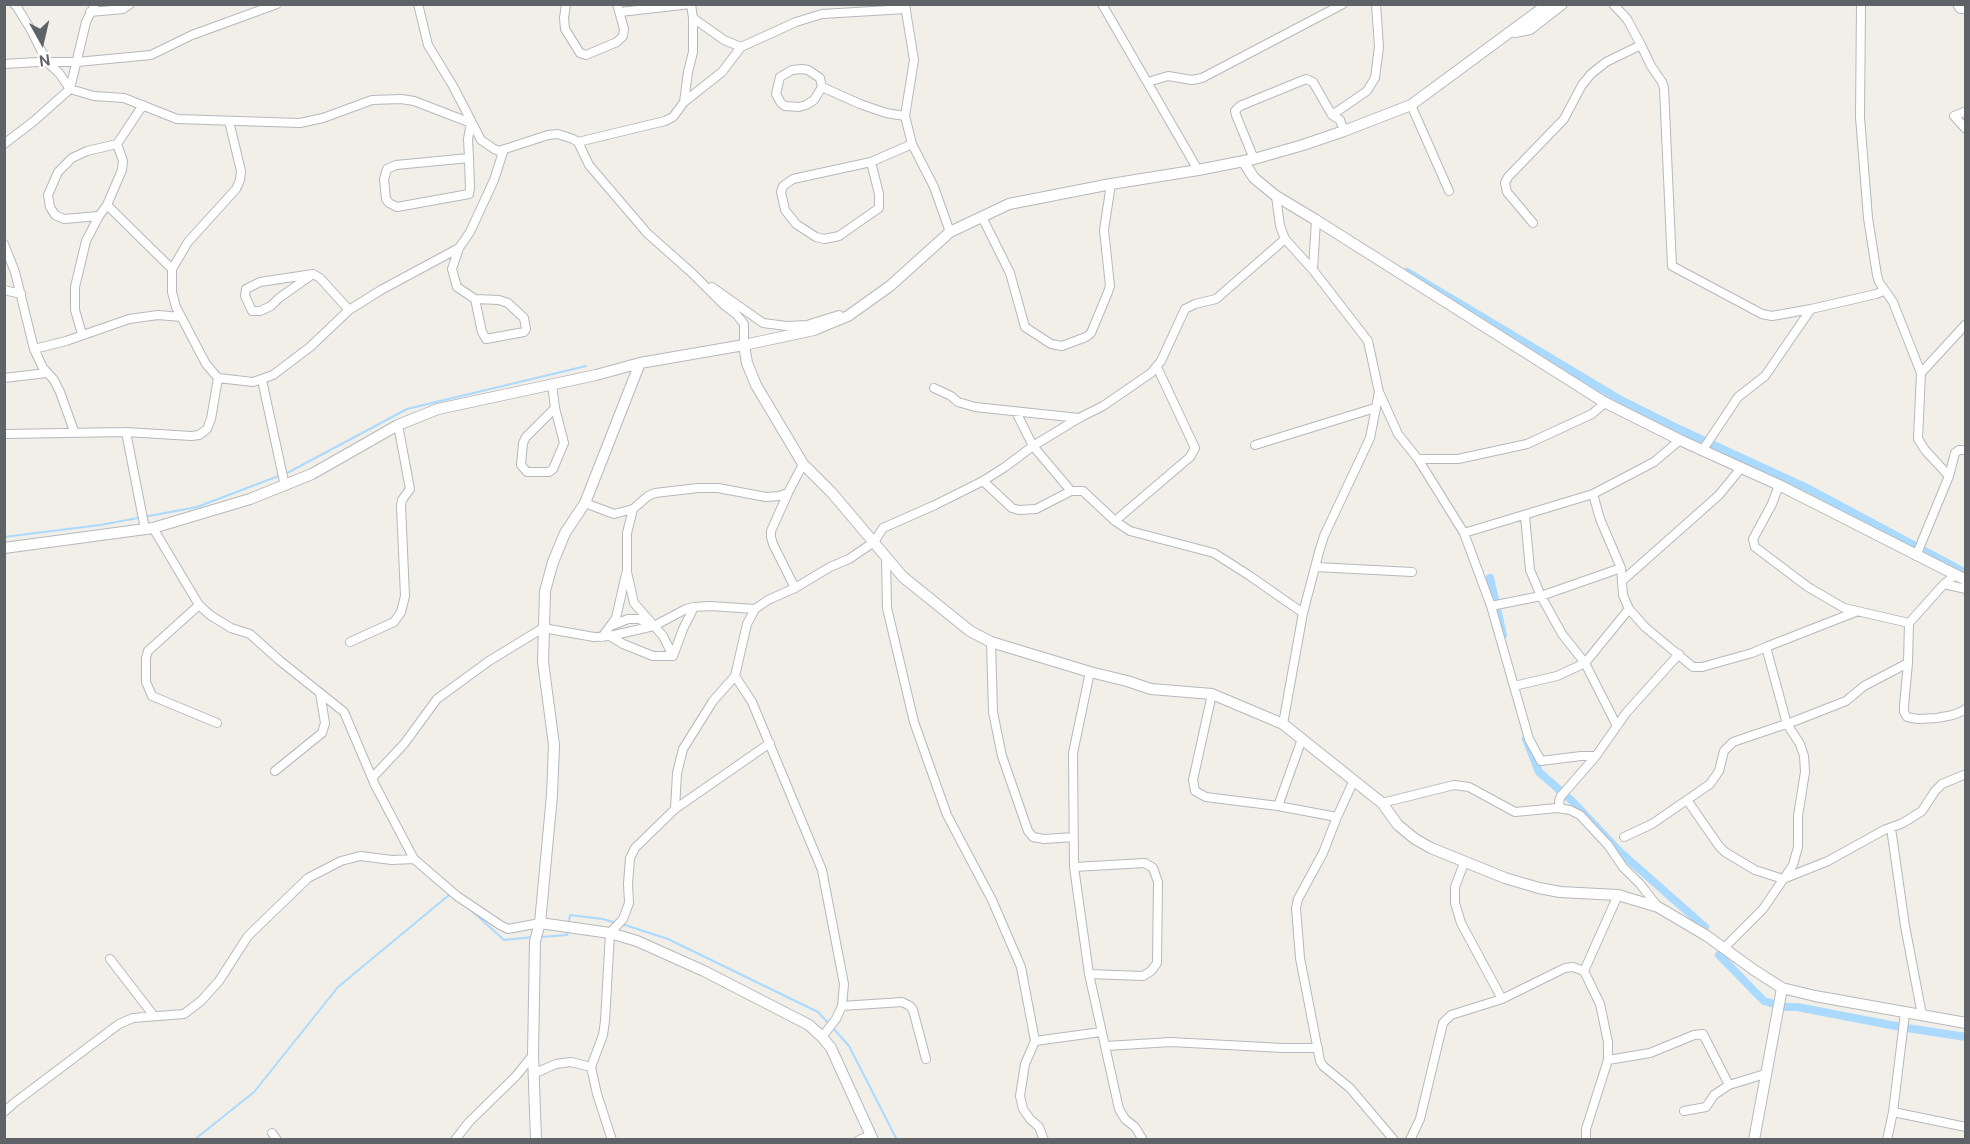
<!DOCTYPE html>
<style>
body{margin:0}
#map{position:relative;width:1970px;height:1144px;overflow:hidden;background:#f1efe8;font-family:Cabin,sans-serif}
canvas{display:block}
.frame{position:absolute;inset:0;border:6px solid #5f6368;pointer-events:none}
.north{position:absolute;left:12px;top:12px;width:60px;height:60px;-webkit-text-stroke:4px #fff;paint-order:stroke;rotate:172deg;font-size:16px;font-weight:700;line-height:24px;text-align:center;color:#5f6368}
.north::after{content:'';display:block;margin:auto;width:21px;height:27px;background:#5f6368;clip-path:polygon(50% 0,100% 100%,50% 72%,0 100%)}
</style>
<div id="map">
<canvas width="1970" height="1144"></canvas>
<div class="frame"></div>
<div class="north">N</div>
</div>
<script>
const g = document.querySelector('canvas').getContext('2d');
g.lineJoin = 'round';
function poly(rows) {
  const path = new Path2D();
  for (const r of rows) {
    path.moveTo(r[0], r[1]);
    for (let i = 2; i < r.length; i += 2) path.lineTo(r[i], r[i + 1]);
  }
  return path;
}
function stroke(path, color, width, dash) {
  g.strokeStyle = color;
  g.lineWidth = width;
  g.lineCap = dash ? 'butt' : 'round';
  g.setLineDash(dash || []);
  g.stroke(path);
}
stroke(poly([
 [4,537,100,525,197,507,289,472,407,409,586,366],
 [472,911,504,940,533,937],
 [569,922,570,915,603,919,616,923],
 [622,924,668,939,818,1012,829,1024],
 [541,937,567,935,568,931],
 [833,1028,849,1046,897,1140],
 [194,1140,254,1092,338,987,449,895,453,897]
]), '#aadaff', 2);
stroke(poly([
 [1407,272,1619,399,1681,430,1809,489,1966,573],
 [1490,578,1503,635],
 [1526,739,1539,772,1572,801,1620,852,1705,927],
 [1719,955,1764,1001,1785,1007,1797,1007,1901,1027],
 [1907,1028,1966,1037]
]), '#aadaff', 8);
const minor = poly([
 [14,4,17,7,31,30,47,62,59,73,70,89,94,96,124,98,177,119,300,123,323,118,372,100,401,99,414,101,471,123,468,139,469,158,470,188,469,194,397,207,389,203,386,199,384,179,387,169,396,165,469,158],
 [418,4,428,45,453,86,481,140,494,149,499,151,548,135,558,134,573,139,578,142,589,165,647,233,692,273,724,305,736,314,744,324,744,345],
 [566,4,564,18,565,29,580,53,586,55,617,42,623,36,624,29,617,4],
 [1102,4,1198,170],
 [1861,4,1860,117,1868,218,1877,275,1879,282,1893,302,1921,373,1918,439,1925,450,1949,476],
 [1957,4,1960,9,1966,9],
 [905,5,914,60,905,116,912,144,934,187,950,232],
 [90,12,123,9,130,4],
 [620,12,691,4],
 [693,18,724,40,741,47],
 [1641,45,1651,66,1662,82,1664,88,1672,266,1762,314,1772,316,1811,309],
 [4,64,38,62,77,62,151,55,192,35,277,4],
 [802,69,808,70,820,78,822,87,814,100,806,105,799,107,785,106,781,103,776,94,780,77,792,70,802,69],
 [1148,82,1168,76,1192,80,1202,78,1343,4],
 [822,87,860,104,886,113,905,116],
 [684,102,688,72,693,52,693,18,691,4],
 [1411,105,1449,191],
 [1966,111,1954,116,1966,129],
 [1344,131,1340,120,1332,115,1367,91,1375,78,1379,47,1376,4],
 [578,142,665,121,673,117,684,102,722,72,741,47,796,22,822,14,906,9],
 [4,144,34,121,70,89,86,22,95,4],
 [117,144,123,161,122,170,107,205,99,216,64,219,55,215,50,207,48,195,58,172,72,158,87,151,117,144,143,105],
 [1254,159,1236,115,1235,111,1240,106,1306,79,1313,82,1332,115],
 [871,162,879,194,879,208,839,236,824,239,816,237,796,224,785,210,781,192,783,186,793,179,871,162,912,144],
 [1276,196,1280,226,1285,239,1313,270,1368,341,1379,392,1370,438,1324,536,1319,552,1303,613,1283,724],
 [107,205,172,269],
 [982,217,1010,273,1025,327,1051,344,1062,346,1086,337,1091,333,1108,292,1110,286,1104,230,1111,184],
 [1533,223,1507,192,1505,183,1508,177,1564,119,1582,85,1591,74,1606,62,1641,45,1627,19,1613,4],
 [4,244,15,272,34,349,43,368,54,380,60,392,74,431],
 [459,248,452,269,457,287,475,299,499,300,508,303,524,318,526,329,524,332,486,339,482,332,475,299],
 [1313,270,1316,220],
 [313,274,260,282,246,289,245,296,252,311,260,311,271,306,279,298,313,274,320,278,349,310],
 [712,287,763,323,787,326,807,325,839,315],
 [4,290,21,294],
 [82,334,75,310,75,287,86,241,99,216],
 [34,349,66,341,129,319,158,315,181,317],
 [1921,373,1966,324],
 [4,378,47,373],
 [218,378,253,382,273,375,310,347,349,310,381,290,459,248,470,232,494,180,504,149],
 [262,380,285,486],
 [552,384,555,408,564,443,553,469,549,472,527,472,521,465,523,443,526,437,555,408],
 [934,388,951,396,958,402,975,407,1079,418],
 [1379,392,1398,434,1418,459,1458,459,1527,444,1592,414,1606,402],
 [1016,412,1033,446,1071,491],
 [126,432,145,529],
 [4,434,126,432,191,436,199,435,207,429,211,419,218,378,206,364,176,307,172,292,172,269,188,242,236,189,240,180,241,171,229,121],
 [1255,445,1375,408],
 [1702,451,1738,397,1765,376,1811,309,1876,294,1881,292,1883,288],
 [1418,459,1464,533,1491,606,1541,596,1621,568,1600,519,1593,494,1654,462,1680,440],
 [983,481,1012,508,1019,510,1036,509,1071,491,1083,491,1115,521,1130,531,1214,553,1250,576,1303,613],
 [1779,485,1772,504,1753,539,1755,547,1808,587,1844,608,1909,623],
 [788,493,771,531,771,537,773,544,795,588],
 [585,503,614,514,633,509,627,533,627,572,634,603,663,636,673,656],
 [633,509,648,496,655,493,698,488,718,488,766,497,779,496,788,493,803,464],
 [1525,516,1530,570,1541,596,1562,634,1585,663,1617,726],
 [1115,521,1190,457,1195,448,1157,367],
 [153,528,199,605,210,615,231,628,250,634,279,660,344,712,375,785,414,859,457,896,500,925,508,929,540,923],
 [1464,533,1593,494],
 [1916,556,1949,476,1955,453,1959,450,1966,450],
 [886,557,887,608,914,722,947,815,992,900,1021,967,1035,1041,1025,1064,1020,1096,1023,1109,1030,1119,1039,1127,1044,1140],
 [1316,567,1412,572],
 [1621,568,1623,595,1629,609,1645,627,1693,667,1702,667,1752,653,1766,647,1787,724,1800,744,1804,756,1805,772,1798,816,1798,847,1793,865,1763,909,1724,948],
 [1622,581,1719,495,1741,468],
 [1944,584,1966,589],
 [199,605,148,651,146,658,146,682,152,696,217,723],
 [1491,606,1529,739,1541,761,1581,756,1596,756,1626,713,1679,654],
 [613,625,628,619,639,619,651,625],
 [610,636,623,644,653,656,673,656,683,629,694,607],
 [602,637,616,618,626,574],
 [350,642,394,622,401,612,405,596,401,506,402,500,410,489,398,425],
 [991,642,993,712,1002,756,1028,831,1033,837,1044,839,1074,837],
 [1766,647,1858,611],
 [1908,663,1904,706,1904,712,1907,717,1918,719,1937,718,1953,715,1965,710,1966,708],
 [1090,672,1073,753,1074,867,1089,974,1119,1109,1125,1119,1135,1127,1143,1140],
 [735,676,752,702,822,870,844,984,842,1006,836,1019,822,1037],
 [1514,686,1557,676,1585,663,1629,609],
 [1212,694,1193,780,1195,791,1206,797,1278,806,1337,817],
 [275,771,322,733,325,723,320,693],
 [373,777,404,744,437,699,489,661,543,628,594,637,610,636,654,626,686,609,694,607,710,606,755,609],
 [1354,780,1337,817,1323,853,1298,899,1296,908,1300,958,1320,1061,1323,1066,1350,1088,1394,1140],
 [1687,800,1719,846,1725,852,1755,870,1783,879,1828,861,1884,830,1903,823,1922,811,1935,791,1942,784,1966,774],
 [1382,803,1454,785,1469,787,1515,812,1557,808,1570,810,1580,815,1608,845,1623,867,1640,884,1658,907],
 [1278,806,1302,739],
 [1560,808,1559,801,1561,796,1596,756],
 [675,809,677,773,683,749,713,701,735,676,747,624,755,609,768,600,795,588,830,567,849,559,874,542,883,528,935,505,983,481,1005,467,1033,446,1079,418,1103,406,1151,373,1161,361,1185,309,1195,304,1216,299,1285,239],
 [1891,828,1905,926,1922,1015],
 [1624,837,1652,824,1710,784,1719,771,1724,751,1733,742,1795,721,1846,701,1864,686,1908,663,1909,623,1944,584,1955,575],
 [1464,863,1455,887,1455,903,1461,923,1502,999],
 [1074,867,1145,863,1153,868,1158,882,1157,963,1151,971,1143,976,1089,974],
 [110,959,154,1016],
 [842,1006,902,1002,910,1006,913,1010,926,1059],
 [1035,1041,1101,1032],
 [1106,1046,1171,1042,1283,1048,1318,1048],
 [1608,1060,1650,1053,1694,1035,1703,1034,1729,1085],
 [533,1074,556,1064,571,1062,591,1067],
 [1684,1111,1706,1107,1714,1095,1729,1085,1765,1074],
 [4,1112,14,1103,119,1024,133,1018,184,1014,201,1001,219,981,248,936,308,878,341,861,360,856,392,860,414,859],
 [1893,1112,1966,1127],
 [272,1133,277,1140],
 [455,1140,469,1122,516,1076,533,1055],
 [612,1140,597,1094,591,1067,603,1035,605,1021,610,933,623,919,629,903,628,884,630,858,635,848,675,809,770,743],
 [859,1140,871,1135],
 [1410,1140,1420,1119,1443,1023,1451,1015,1502,999,1565,968,1573,967,1584,971],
 [1586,1140,1586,1129,1608,1060,1608,1042,1600,1004,1584,971,1618,895],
 [1887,1140,1893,1112,1905,1013]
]);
const tertiary = poly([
 [1515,32,1530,29,1562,4],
 [1243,161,1254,178,1276,196,1316,220,1604,402,1680,440,1779,485,1966,580],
 [744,345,747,363,756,385,803,464,832,493,903,577,970,631,991,642,1090,672,1127,681,1151,689,1212,694,1283,724,1382,803,1398,825,1415,839,1431,848,1505,878,1539,888,1560,892,1618,895,1658,907,1707,936,1754,970,1782,988,1815,996,1966,1023],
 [4,548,153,528,250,499,312,474,398,425,438,409,596,375,640,363,744,345,814,330,848,316,890,286,950,232,1009,204,1111,184,1198,170,1254,159,1303,145,1344,131,1411,105,1548,4],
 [540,923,610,933,637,941,704,971,809,1025,822,1037,831,1048,873,1140],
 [536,1140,533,1055,535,941,540,923,552,795,554,745,543,662,545,591,553,562,565,533,585,503,640,363],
 [1754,1140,1782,988]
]);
stroke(minor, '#b5b8bc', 10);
stroke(tertiary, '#b5b8bc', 12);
stroke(minor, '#fff', 8);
stroke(tertiary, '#fff', 10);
</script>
